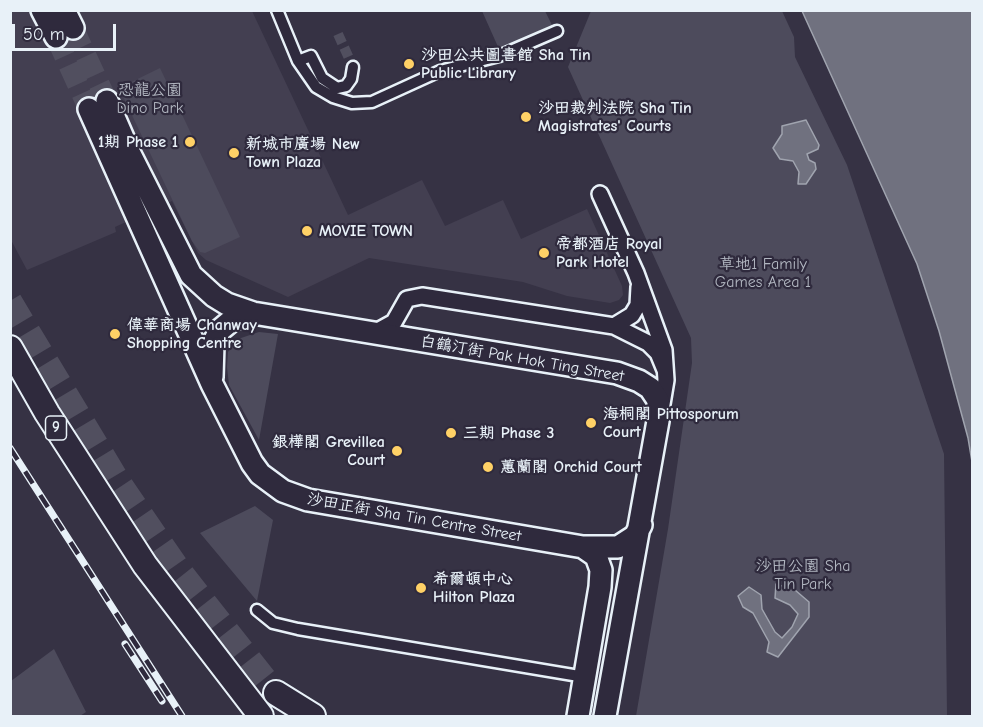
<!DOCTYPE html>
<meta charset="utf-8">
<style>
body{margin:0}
#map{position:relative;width:983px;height:727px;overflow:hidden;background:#363244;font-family:"Comic Neue",sans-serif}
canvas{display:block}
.frame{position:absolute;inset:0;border:12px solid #e8f1f8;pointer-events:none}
.scale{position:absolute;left:12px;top:24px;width:104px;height:27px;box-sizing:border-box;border:3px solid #e8f1f8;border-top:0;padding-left:8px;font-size:18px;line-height:21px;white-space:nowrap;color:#e8f1f8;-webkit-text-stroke:4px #2f2a3d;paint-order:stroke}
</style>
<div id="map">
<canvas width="983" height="727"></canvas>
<div class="frame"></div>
<div class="scale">50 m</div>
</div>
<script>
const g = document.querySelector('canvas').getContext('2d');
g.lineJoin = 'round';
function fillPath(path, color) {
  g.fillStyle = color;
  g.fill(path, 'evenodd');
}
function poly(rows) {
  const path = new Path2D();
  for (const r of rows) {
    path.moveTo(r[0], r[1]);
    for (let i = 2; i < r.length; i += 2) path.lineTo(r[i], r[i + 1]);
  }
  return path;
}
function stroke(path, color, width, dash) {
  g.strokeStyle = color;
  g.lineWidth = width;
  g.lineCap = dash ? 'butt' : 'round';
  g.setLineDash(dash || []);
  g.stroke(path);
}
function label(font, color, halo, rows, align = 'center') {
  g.font = font + ' "Comic Neue","LXGW WenKai TC",sans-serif';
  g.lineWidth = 4.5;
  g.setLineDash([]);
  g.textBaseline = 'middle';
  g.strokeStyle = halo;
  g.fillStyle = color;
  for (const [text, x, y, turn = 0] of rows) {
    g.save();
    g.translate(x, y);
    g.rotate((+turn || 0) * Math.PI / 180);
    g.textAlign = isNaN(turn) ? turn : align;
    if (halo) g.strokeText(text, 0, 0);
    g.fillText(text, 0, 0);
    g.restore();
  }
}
fillPath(poly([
 [10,11,252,11,348,215,422,180,445,226,503,200,521,239,587,209,622,286,623,295,619,300,610,303,567,296,523,282,369,258,288,297,206,260,198,253,172,201,115,227,116,232,27,270,11,240]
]), '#433f51');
fillPath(poly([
 [482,11,545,11,552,25,499,49],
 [591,11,782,11,794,37,795,57,847,165,944,454,947,716,636,716,668,529,692,363,691,338,568,67],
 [160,68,240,237,205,253,200,252,192,241,119,88],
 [259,332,278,334,259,440,229,385,227,367,228,352,235,340],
 [255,506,273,520,257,601,200,533],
 [54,649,86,712,80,716,11,716,11,681]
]), '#4d4b5c');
const water = poly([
 [802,11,972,11,972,462,968,438,939,331,917,264,802,11],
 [806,120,819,145,818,149,807,154,809,160,815,163,816,169,806,184,798,184,799,172,793,161,780,159,773,148,782,134,782,126,806,120],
 [776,584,795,590,809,602,809,617,778,657,767,652,769,642,753,613,743,607,738,596,749,587,761,595,762,609,775,632,782,638,792,627,798,614,790,605,775,598,776,584]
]);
fillPath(water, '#70717f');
stroke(water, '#a0a4af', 1.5);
stroke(poly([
 [338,34,353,67]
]), '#514f5f', 10, [10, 5]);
stroke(poly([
 [73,28,107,101],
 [56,37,89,109]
]), '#514f5f', 21, [21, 10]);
stroke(poly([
 [10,301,117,479,151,529,180,571,276,693]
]), '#514f5f', 24, [24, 12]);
const pedestrian = poly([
 [277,10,298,61,316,87,333,97,352,103,372,102,440,71,499,56,557,31],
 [298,61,311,56,322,78,337,88,346,86,351,79,353,67],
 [257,610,273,623,298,629,585,677]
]);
const minor = poly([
 [600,194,636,273,664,350,666,380,661,410],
 [614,326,632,315,638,305,639,287],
 [374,333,394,322,407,299,422,296,614,326,648,343,658,353,665,370]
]);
const secondary = poly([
 [42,10,56,37],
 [64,10,73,28],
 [107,101,130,154,191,275,214,296,227,304,253,313,617,373,639,381,650,388,658,400,658,421,605,716],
 [89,109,212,384,252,463,260,474,283,491,308,500,583,547,596,556,601,570,600,587,578,716],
 [212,377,213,344,220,330,232,320,253,313],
 [583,547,618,547,635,536,641,525]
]);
const trunk = poly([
 [10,348,47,413,145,565,261,716],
 [276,693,313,716]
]);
stroke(pedestrian, '#e8f1f8', 15);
stroke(minor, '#e8f1f8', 20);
stroke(secondary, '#e8f1f8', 26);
stroke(trunk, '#e8f1f8', 28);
stroke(pedestrian, '#2f2a3d', 10);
stroke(minor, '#2f2a3d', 15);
stroke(secondary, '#2f2a3d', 21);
stroke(trunk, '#2f2a3d', 24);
const rail = poly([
 [10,448,182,716],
 [125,644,162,701]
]);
stroke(rail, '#e8f1f8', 7);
stroke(rail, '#2f2a3d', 4.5, [14]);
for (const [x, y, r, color] of [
 [409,64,6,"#ffd166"],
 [526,117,6,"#ffd166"],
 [190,142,6,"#ffd166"],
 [234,153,6,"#ffd166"],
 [307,231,6,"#ffd166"],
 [544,253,6,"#ffd166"],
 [115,334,6,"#ffd166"],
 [591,423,6,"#ffd166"],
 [451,433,6,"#ffd166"],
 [397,451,6,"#ffd166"],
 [488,467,6,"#ffd166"],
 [421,588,6,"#ffd166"]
]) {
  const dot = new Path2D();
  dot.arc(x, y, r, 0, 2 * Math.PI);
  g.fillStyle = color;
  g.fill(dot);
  stroke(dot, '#2f2a3d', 2);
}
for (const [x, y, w] of [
 [56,428,21]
]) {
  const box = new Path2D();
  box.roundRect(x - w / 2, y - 12, w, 24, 4.5);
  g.fillStyle = '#2f2a3d';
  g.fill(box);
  stroke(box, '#e8f1f8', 1.5);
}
label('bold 15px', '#e8f1f8', null, [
 ["9",56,428]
]);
label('bold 16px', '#e8f1f8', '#2f2a3d', [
 ["沙田公共圖書館 Sha Tin",421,55],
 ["Public Library",421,73],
 ["沙田裁判法院 Sha Tin",538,108],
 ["Magistrates' Courts",538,126],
 ["1期 Phase 1",178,142,"right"],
 ["新城市廣場 New",246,144],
 ["Town Plaza",246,162],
 ["MOVIE TOWN",319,231],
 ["帝都酒店 Royal",556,244],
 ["Park Hotel",556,262],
 ["偉華商場 Chanway",127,325],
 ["Shopping Centre",127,343],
 ["海桐閣 Pittosporum",603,414],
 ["Court",603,432],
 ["三期 Phase 3",463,433],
 ["銀樺閣 Grevillea",385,442,"right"],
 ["Court",385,460,"right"],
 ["蕙蘭閣 Orchid Court",500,467],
 ["希爾頓中心",433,579],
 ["Hilton Plaza",433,597]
], 'left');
label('16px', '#b2b7c1', '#2f2a3d', [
 ["恐龍公園",150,90],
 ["Dino Park",150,108],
 ["草地1 Family",763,264],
 ["Games Area 1",763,282],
 ["沙田公園 Sha",803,566],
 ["Tin Park",803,584]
]);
label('16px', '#e8f1f8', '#2f2a3d', [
 ["白鶴汀街 Pak Hok Ting Street",522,359,10],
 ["沙田正街 Sha Tin Centre Street",414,518,10]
]);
</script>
